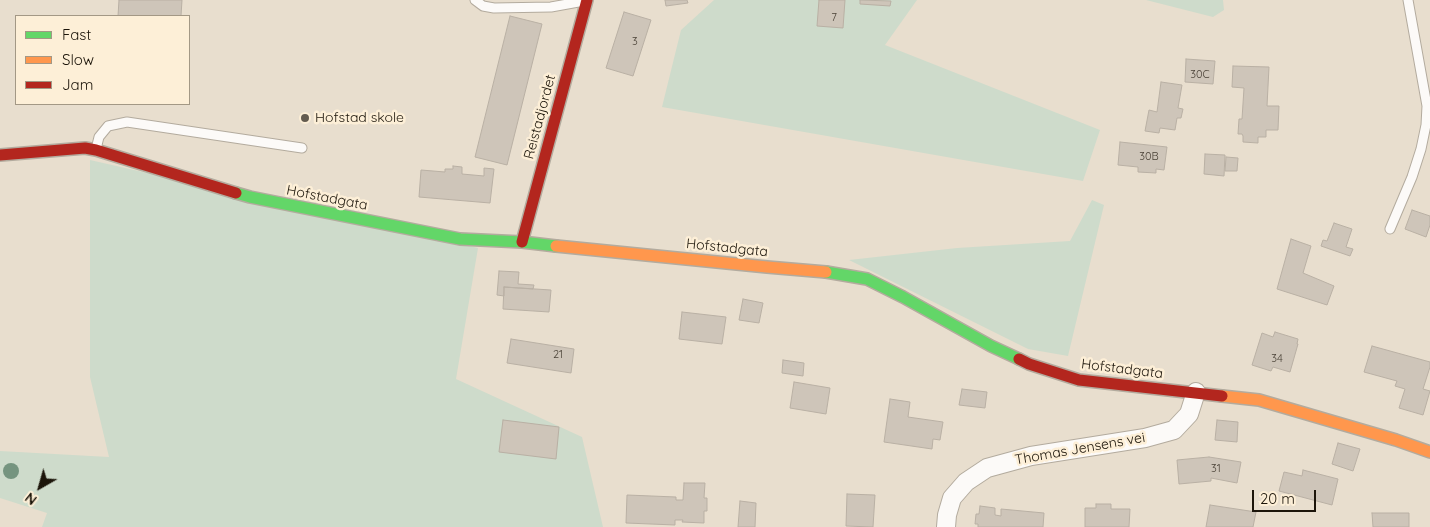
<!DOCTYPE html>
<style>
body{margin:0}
#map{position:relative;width:1430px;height:527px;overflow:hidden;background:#e8dece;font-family:Quicksand,sans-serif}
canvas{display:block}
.legend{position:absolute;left:15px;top:15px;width:175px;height:90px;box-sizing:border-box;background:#fdefd7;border:1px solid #a39885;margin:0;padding:6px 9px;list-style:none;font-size:15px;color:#1c150a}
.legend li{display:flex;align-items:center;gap:10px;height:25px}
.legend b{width:25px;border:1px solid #a39885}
.north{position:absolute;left:15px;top:462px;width:50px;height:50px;-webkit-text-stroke:4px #fdefd7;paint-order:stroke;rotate:218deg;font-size:14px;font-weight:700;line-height:20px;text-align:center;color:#1c150a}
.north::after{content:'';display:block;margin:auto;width:18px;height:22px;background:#1c150a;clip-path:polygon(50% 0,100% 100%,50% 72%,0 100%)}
.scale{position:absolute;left:1252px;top:490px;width:64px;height:22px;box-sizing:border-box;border:2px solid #1c150a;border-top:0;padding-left:6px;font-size:15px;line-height:18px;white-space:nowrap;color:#1c150a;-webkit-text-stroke:4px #fdefd7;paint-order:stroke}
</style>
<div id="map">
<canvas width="1430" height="527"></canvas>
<ul class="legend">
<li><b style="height:6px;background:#63d668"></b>Fast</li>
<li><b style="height:6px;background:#ff974d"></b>Slow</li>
<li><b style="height:6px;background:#b3261e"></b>Jam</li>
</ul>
<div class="north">N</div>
<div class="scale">20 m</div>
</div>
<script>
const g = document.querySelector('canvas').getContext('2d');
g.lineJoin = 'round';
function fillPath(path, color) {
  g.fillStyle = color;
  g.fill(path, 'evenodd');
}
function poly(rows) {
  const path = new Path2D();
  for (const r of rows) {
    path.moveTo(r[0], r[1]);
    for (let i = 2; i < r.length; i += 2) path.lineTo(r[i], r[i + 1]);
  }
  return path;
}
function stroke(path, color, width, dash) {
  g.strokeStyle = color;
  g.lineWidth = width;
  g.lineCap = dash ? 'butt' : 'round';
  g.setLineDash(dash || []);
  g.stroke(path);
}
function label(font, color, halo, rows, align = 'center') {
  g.font = font + ' Quicksand,sans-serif';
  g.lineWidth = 5;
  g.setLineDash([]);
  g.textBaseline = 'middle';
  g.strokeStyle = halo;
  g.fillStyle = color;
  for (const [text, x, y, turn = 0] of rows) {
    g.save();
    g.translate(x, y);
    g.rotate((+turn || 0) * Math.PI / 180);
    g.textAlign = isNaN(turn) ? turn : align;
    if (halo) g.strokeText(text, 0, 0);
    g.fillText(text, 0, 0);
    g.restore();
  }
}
fillPath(poly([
 [714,0,917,0,885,45,1100,130,1083,181,662,107,681,30],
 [1146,0,1223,0,1224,10,1213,17],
 [90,160,478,248,456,379,582,437,603,527,42,527,47,513,0,498,0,451,109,457,90,377],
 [1092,200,1104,205,1068,356,1028,349,849,260,957,248,1070,241]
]), '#cedbcb');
const building = poly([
 [119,0,182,0,181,16,118,16,119,0],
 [665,0,687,0,688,3,666,6,665,0],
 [819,0,845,0,843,28,817,26,819,0],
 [860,0,891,1,890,6,860,4,860,0],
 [624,12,651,20,633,76,606,68,624,12],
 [510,16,542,24,507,165,475,157,510,16],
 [1186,59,1215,61,1213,84,1185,82,1186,59],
 [1233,66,1269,67,1267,106,1279,106,1278,130,1266,130,1266,137,1258,137,1258,143,1243,142,1243,136,1242,134,1238,134,1239,119,1242,119,1244,88,1232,87,1233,66],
 [1161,82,1182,85,1178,108,1183,109,1181,118,1177,118,1175,130,1160,128,1159,133,1145,131,1149,110,1157,112,1161,82],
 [1120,142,1167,147,1164,170,1156,169,1156,173,1138,172,1138,167,1118,165,1120,142],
 [1205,154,1225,155,1224,176,1204,174,1205,154],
 [1226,157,1238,158,1237,171,1225,171,1226,157],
 [453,166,462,167,462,174,484,176,484,168,494,169,490,203,419,197,421,170,445,172,445,169,453,169,453,166],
 [1412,210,1430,216,1430,225,1426,237,1405,229,1412,210],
 [1334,223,1352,229,1346,247,1353,249,1350,256,1321,246,1323,240,1327,241,1334,223],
 [1291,239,1311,246,1303,273,1334,286,1327,305,1277,289,1291,239],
 [499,271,519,272,518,284,534,285,533,289,504,287,504,296,497,295,499,271],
 [504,287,551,290,549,312,503,309,504,287],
 [743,299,763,303,759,323,739,320,743,299],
 [682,312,726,317,722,344,679,339,682,312],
 [1275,332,1298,339,1297,344,1298,344,1290,372,1273,367,1271,371,1252,365,1262,333,1273,337,1275,332],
 [511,339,574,349,571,373,507,363,511,339],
 [1372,346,1430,362,1430,367,1423,389,1430,391,1423,415,1399,408,1405,389,1395,386,1397,381,1364,372,1372,346],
 [783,360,804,363,803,376,782,373,783,360],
 [794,382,830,388,826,414,790,408,794,382],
 [962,389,987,392,985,408,959,405,962,389],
 [890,399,910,402,908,417,943,422,940,440,933,439,932,449,884,442,890,399],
 [503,420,559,427,556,459,499,452,503,420],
 [1217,420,1238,422,1237,442,1215,440,1217,420],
 [1338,443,1360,449,1353,471,1332,464,1338,443],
 [1209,457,1241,462,1237,483,1211,478,1211,481,1179,484,1177,460,1209,457],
 [1303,470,1338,479,1332,505,1279,491,1284,472,1302,476,1303,470],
 [684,483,705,483,704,498,707,498,707,511,704,511,704,523,682,522,683,520,675,520,675,525,626,523,627,495,676,497,676,500,683,500,684,483],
 [847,494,875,495,873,527,846,526,847,494],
 [740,501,756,503,755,527,738,527,740,501],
 [1096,504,1111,504,1111,509,1130,509,1129,527,1085,527,1085,508,1096,508,1096,504],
 [1210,505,1256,512,1253,527,1206,527,1210,505],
 [980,506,995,508,995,515,1001,516,1001,509,1044,513,1043,527,978,527,978,524,975,524,976,514,979,514,980,506],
 [1372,513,1409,513,1409,527,1373,527,1372,513]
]);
fillPath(building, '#cec5b9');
stroke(building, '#b9b0a4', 1);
const lane = poly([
 [475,0,483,6,494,8,551,7,584,1],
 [96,149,99,137,108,126,127,122,302,148],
 [1390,229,1412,177,1421,149,1426,125,1427,106,1408,0]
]);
const street = poly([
 [946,527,947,515,952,498,966,482,987,468,1031,456,1145,438,1174,430,1189,414,1196,392]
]);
const fast = poly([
 [236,193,250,197,460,239,522,242,556,246],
 [826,272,867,279,903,297,991,346,1019,359]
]);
const slow = poly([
 [556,246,767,267,826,272],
 [1222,396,1259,400,1396,440,1430,452]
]);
const jam = poly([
 [0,155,85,148,96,150,236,193],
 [522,242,587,0],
 [1019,359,1029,364,1079,380,1222,396]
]);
stroke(lane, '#b3ab9e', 11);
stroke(street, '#b3ab9e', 20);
stroke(fast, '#b3ab9e', 14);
stroke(slow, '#b3ab9e', 14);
stroke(jam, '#b3ab9e', 14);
stroke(lane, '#fcfaf8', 9);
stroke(street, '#fcfaf8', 18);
stroke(fast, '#63d668', 11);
stroke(slow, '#ff974d', 11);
stroke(jam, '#b3261e', 11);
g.fillStyle = '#75947f';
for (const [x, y] of [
 [11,471]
]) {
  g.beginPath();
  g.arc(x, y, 8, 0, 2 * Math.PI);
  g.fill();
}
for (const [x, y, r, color] of [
 [305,118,5,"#635b4f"]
]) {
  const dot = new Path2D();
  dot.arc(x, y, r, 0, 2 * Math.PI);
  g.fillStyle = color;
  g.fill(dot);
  stroke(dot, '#fdefd7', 2);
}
label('11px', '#4a4237', null, [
 ["7",834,18],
 ["3",635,42],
 ["30C",1200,75],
 ["30B",1149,157],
 ["21",558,355],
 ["34",1277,359],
 ["31",1216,469]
]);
label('14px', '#1c150a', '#fdefd7', [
 ["Reistadjordet",540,117,-75],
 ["Hofstadgata",327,198,11],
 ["Hofstadgata",727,248,6],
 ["Hofstadgata",1122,369,7],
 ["Thomas Jensens vei",1080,449,-10]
]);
label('14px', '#1c150a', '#fdefd7', [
 ["Hofstad skole",315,118]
], 'left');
</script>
